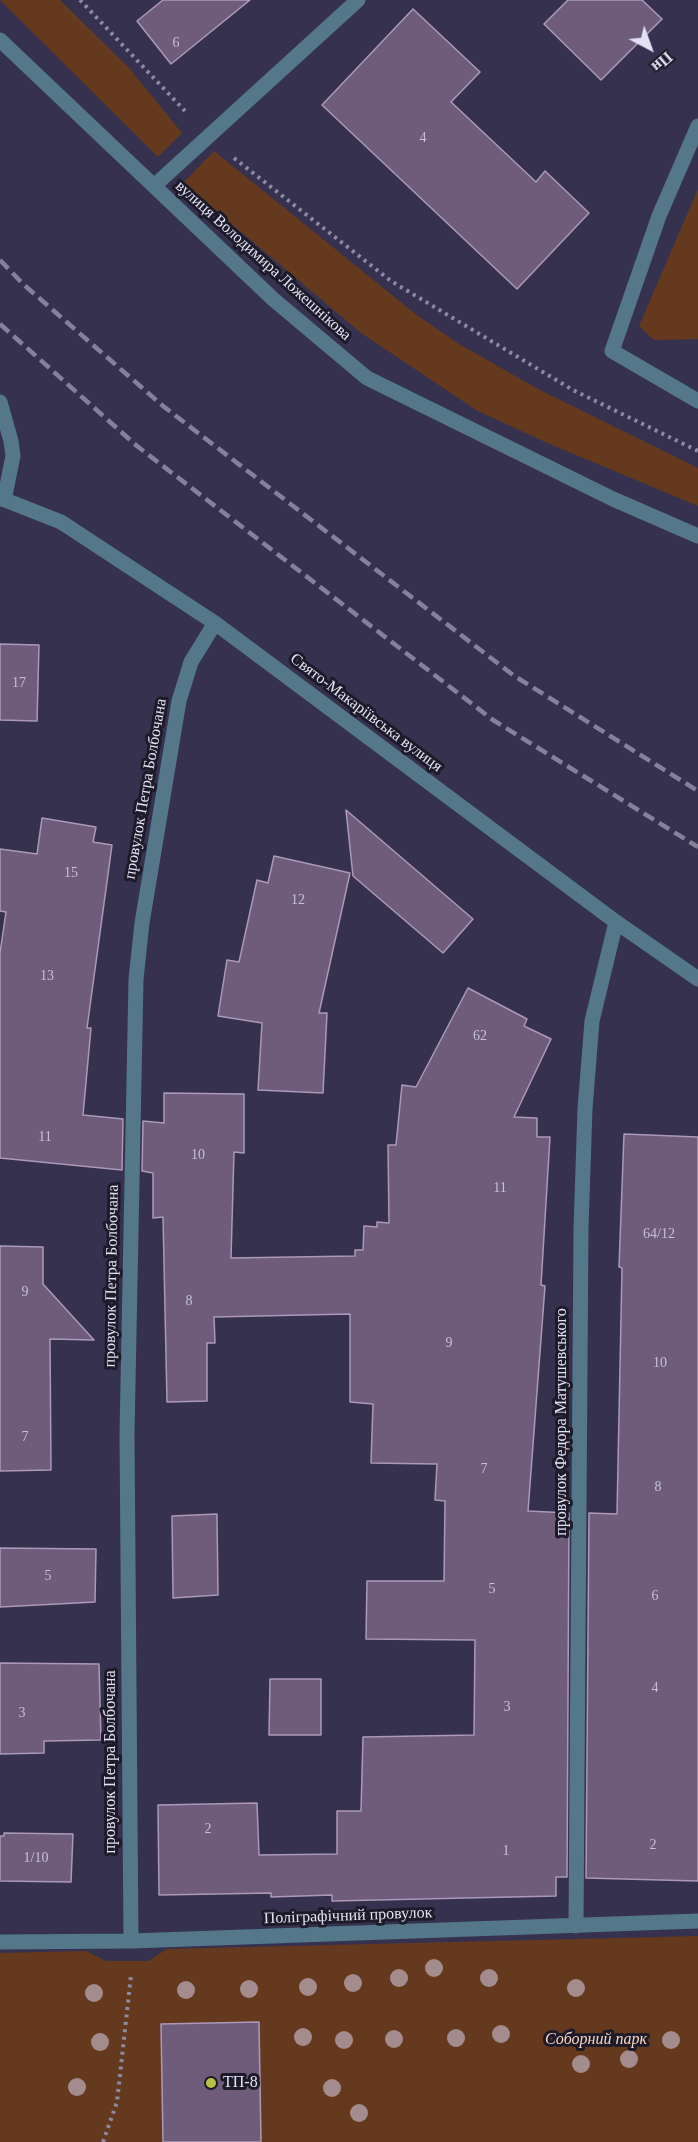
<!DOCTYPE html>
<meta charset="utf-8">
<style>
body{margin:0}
#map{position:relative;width:698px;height:2142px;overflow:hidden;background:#36314f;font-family:"Times New Roman",serif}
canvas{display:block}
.north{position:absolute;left:620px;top:18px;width:60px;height:60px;-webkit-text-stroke:4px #1d1b29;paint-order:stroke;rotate:139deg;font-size:16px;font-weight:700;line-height:24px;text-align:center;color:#e3e1f4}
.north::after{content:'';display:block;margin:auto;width:21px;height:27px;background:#e3e1f4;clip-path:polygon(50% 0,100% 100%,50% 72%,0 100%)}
</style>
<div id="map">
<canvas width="698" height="2142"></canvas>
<div class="north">Пн</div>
</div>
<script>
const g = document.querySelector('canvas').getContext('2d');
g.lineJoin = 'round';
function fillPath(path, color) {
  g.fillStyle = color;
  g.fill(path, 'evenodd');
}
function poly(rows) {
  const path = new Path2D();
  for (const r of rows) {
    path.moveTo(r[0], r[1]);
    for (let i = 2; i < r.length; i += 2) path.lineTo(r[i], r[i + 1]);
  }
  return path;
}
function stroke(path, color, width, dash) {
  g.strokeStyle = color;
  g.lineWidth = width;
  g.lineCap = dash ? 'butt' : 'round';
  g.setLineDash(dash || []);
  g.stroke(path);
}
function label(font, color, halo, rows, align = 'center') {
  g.font = font + ' "Times New Roman",serif';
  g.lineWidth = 6;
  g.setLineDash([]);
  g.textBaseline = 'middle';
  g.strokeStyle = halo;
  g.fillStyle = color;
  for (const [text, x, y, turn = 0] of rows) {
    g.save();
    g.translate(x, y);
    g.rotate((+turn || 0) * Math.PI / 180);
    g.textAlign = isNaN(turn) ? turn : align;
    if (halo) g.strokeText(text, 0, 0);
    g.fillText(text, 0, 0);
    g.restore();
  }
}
fillPath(poly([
 [0,0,60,0,130,69,182,133,158,157],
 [214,151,418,316,459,344,538,389,698,468,698,506,545,442,476,410,361,333,183,183],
 [698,189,698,339,654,340,639,326],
 [698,1936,698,2142,0,2142,0,1953,86,1951,106,1961,148,1961,167,1949]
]), '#65391d');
const building = poly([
 [163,0,250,0,171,64,137,21,163,0],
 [568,0,642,0,662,19,601,80,544,24,568,0],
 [413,9,480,72,451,102,536,182,545,171,589,213,517,289,322,105,413,9],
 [0,644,39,645,37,721,0,720,0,644],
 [346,810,473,919,443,953,353,876,346,810],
 [42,818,96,827,93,842,112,845,87,1028,91,1028,83,1115,123,1119,122,1170,0,1158,0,953,6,912,0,911,0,849,37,854,42,818],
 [274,856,350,873,319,1013,327,1013,323,1093,258,1090,262,1023,218,1016,227,960,239,962,257,880,268,883,274,856],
 [468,988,527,1019,524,1026,551,1039,514,1117,537,1118,537,1137,550,1137,541,1285,545,1286,528,1511,569,1513,567,1877,556,1877,556,1896,332,1901,332,1895,271,1897,271,1893,159,1895,158,1805,257,1803,259,1855,337,1854,337,1811,361,1811,363,1737,474,1735,475,1640,366,1639,367,1581,444,1581,445,1501,435,1500,437,1464,371,1463,373,1404,350,1402,350,1314,214,1317,215,1343,207,1343,207,1401,167,1402,163,1217,153,1218,153,1173,142,1171,143,1121,164,1123,164,1093,244,1094,244,1153,234,1152,231,1258,355,1256,355,1250,363,1250,364,1226,377,1227,377,1222,389,1223,388,1145,396,1145,402,1085,416,1087,468,988],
 [624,1134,698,1137,698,1881,586,1878,589,1513,617,1514,622,1268,619,1267,624,1134],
 [0,1246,43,1247,43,1284,94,1340,50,1339,51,1470,0,1471,0,1246],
 [217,1514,218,1595,173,1598,172,1516,217,1514],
 [0,1548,96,1549,95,1602,0,1607,0,1548],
 [0,1663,99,1664,101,1740,44,1741,44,1753,0,1754,0,1663],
 [270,1679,321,1679,321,1735,269,1735,270,1679],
 [4,1833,73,1834,71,1882,0,1881,0,1836,4,1836,4,1833],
 [259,2022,261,2142,163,2142,161,2024,259,2022]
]);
fillPath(building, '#6e5c7a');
stroke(building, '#ac99ba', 1.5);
stroke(poly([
 [80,0,185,111],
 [234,158,391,281,573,390,698,451],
 [103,2142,117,2102,131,1975]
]), '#8e8aa3', 4, [3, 4.5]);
stroke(poly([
 [0,40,273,299,367,378,613,499,698,536],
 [698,126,659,216,612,351,698,401],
 [154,186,358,0],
 [0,402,11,441,13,456,4,500],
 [0,498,61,522,215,623,616,922,698,979],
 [576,1926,581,1228,585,1109,592,1021,616,922],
 [131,1941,127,1434,136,979,142,923,179,701,191,662,215,623],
 [0,1942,131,1941,698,1921]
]), '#547789', 15);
stroke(poly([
 [0,260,23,284,163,406,513,675,698,791],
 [0,324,137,446,493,720,698,847]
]), '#85819a', 4.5, [12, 6]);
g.fillStyle = '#a48b8d';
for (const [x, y] of [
 [434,1968],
 [399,1978],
 [489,1978],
 [353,1983],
 [308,1987],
 [576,1988],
 [249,1989],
 [186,1990],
 [94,1993],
 [501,2034],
 [303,2037],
 [456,2038],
 [394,2039],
 [344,2040],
 [671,2040],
 [100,2042],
 [629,2059],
 [581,2064],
 [77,2087],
 [332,2088],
 [359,2113]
]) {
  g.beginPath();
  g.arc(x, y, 9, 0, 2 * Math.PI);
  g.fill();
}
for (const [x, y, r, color] of [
 [211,2083,6,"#bbc044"]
]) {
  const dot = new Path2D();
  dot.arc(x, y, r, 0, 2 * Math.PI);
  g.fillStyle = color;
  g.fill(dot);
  stroke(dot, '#1d1b29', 2);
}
label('14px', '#c6c0d6', null, [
 ["6",176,43],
 ["4",423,138],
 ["17",19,683],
 ["15",71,873],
 ["12",298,900],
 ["13",47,976],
 ["62",480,1036],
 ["11",45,1137],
 ["10",198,1155],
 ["11",500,1188],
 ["64/12",659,1234],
 ["9",25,1292],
 ["8",189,1301],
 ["9",449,1343],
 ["10",660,1363],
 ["7",25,1437],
 ["7",484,1469],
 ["8",658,1487],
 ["5",48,1576],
 ["5",492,1589],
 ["6",655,1596],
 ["4",655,1688],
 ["3",507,1707],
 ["3",22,1713],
 ["2",208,1829],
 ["2",653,1845],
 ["1",506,1851],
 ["1/10",36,1858]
]);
label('16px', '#e3e1f4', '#1d1b29', [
 ["вулиця Володимира Ложешнікова",263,261,42],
 ["Свято-Макаріївська вулиця",366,713,37],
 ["провулок Петра Болбочана",146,789,-80],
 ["провулок Петра Болбочана",112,1276,-89],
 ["провулок Федора Матушевського",562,1422,-90],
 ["провулок Петра Болбочана",111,1762,-90],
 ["Поліграфічний провулок",348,1916,-2]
]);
label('italic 16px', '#fed5bf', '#1d1b29', [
 ["Соборний парк",596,2040]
]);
label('16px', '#e3e1f4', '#1d1b29', [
 ["ТП-8",223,2083]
], 'left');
</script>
